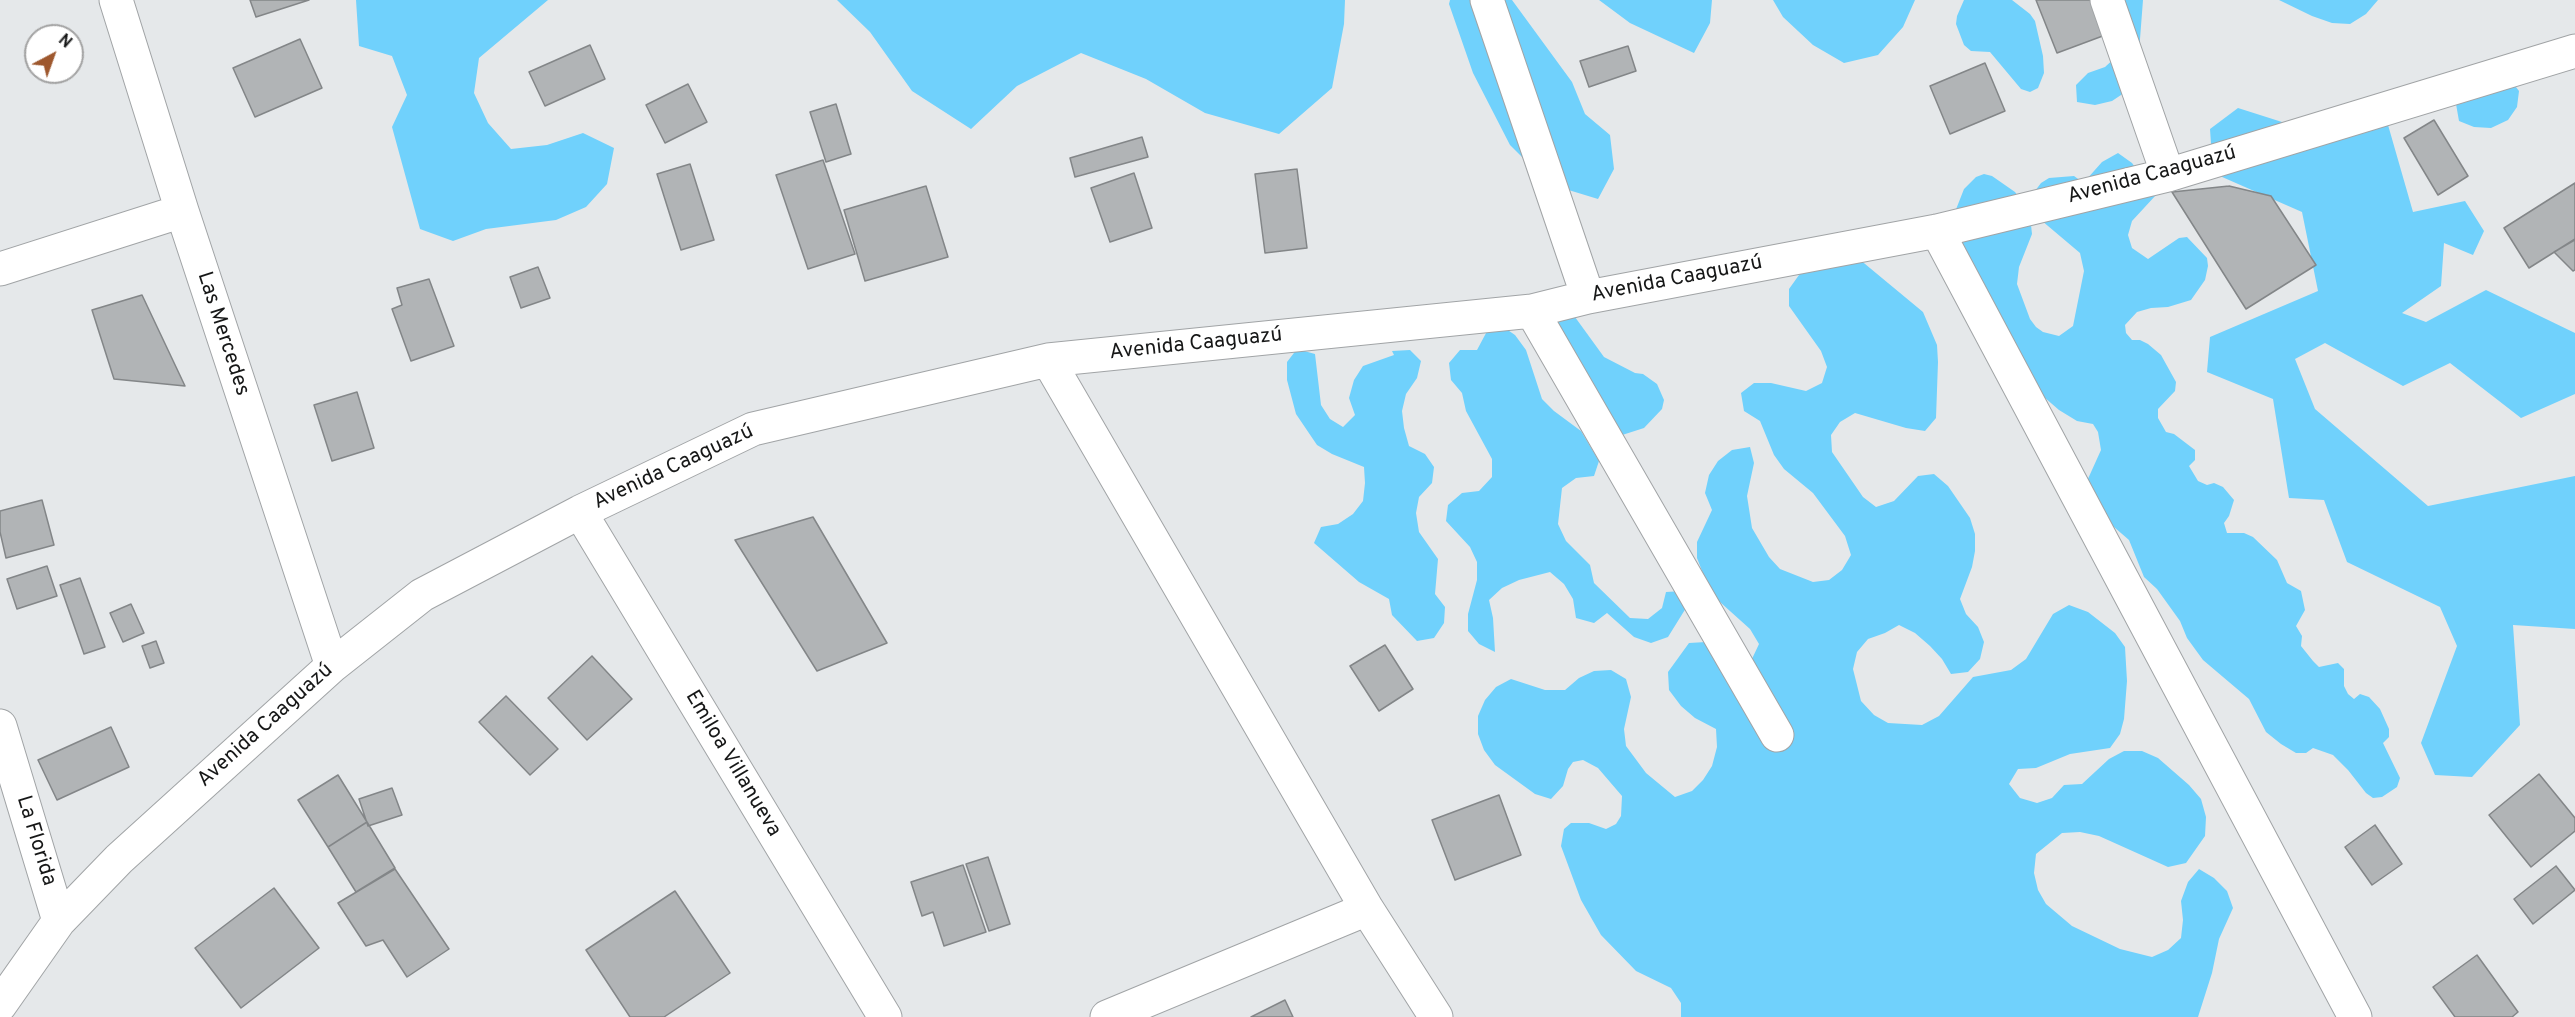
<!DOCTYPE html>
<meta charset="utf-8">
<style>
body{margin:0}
#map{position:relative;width:2575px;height:1017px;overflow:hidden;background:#e5e8ea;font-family:Overpass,sans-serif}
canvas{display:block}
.north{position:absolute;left:24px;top:24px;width:60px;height:60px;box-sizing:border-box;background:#fff;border:2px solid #a2a2a2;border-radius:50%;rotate:41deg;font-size:16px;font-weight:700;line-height:24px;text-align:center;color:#161717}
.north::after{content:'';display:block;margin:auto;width:21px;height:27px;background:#9e582e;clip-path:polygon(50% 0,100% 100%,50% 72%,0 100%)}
</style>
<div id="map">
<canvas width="2575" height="1017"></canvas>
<div class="north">N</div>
</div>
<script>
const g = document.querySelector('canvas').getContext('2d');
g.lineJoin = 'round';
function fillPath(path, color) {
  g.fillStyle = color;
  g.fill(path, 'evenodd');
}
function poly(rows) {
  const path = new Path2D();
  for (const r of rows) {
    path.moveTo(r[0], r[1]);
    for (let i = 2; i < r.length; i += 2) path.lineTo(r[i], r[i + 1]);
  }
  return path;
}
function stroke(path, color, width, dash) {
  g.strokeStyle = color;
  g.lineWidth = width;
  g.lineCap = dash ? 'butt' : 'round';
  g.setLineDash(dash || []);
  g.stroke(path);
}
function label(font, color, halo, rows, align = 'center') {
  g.font = font + ' Overpass,sans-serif';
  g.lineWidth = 6;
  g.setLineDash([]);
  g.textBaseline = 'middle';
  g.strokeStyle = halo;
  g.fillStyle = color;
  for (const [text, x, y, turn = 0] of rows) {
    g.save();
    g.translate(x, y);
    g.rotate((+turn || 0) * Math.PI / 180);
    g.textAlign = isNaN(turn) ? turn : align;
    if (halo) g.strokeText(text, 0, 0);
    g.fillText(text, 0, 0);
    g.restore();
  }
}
fillPath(poly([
 [356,0,548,0,479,58,474,93,488,123,511,149,547,145,583,133,614,148,607,184,586,207,556,220,486,229,453,241,420,229,392,127,407,95,392,56,359,46],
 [837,0,1345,0,1344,24,1332,88,1279,134,1205,113,1146,79,1081,53,1017,86,971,129,912,91,870,32],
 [1450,0,1512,0,1572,82,1585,114,1610,135,1614,169,1598,199,1562,188,1534,169,1510,145,1473,73,1449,4],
 [1599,0,1712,0,1710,23,1694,53,1630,23],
 [1773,0,1915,0,1903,27,1878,55,1844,63,1813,45,1783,17],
 [1964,0,2012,0,2030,14,2035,21,2043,56,2044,73,2038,88,2030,92,2021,89,1990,52,1971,51,1964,45,1956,24,1957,16],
 [2124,0,2143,0,2137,78,2127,91,2112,101,2095,105,2077,102,2076,85,2088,73,2105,67,2118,55,2128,41,2133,25],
 [2279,0,2378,0,2366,14,2350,24,2332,23,2312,16],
 [2509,78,2519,91,2517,107,2508,120,2491,128,2474,127,2459,121,2456,104],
 [2382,104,2413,212,2465,201,2484,231,2473,255,2444,243,2441,286,2402,313,2426,322,2486,290,2575,333,2575,394,2521,418,2450,363,2403,386,2325,343,2295,359,2315,409,2428,506,2575,476,2575,629,2513,625,2520,725,2472,777,2435,775,2421,743,2457,646,2440,607,2347,562,2324,500,2289,498,2273,399,2207,372,2210,337,2318,291,2302,212,2213,173,2210,129,2238,108,2304,129],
 [2118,153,2132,163,2142,177,2154,187,2156,195,2132,221,2128,235,2132,248,2148,259,2179,238,2187,237,2207,258,2208,266,2205,280,2191,300,2168,307,2151,308,2137,312,2125,325,2126,333,2132,340,2140,340,2148,344,2161,355,2176,382,2175,391,2158,409,2158,418,2166,432,2174,434,2195,450,2195,460,2189,466,2198,481,2207,485,2214,483,2223,487,2234,500,2229,516,2224,523,2227,533,2244,533,2253,537,2277,560,2287,583,2301,591,2305,610,2296,626,2302,636,2301,646,2313,661,2319,667,2338,663,2344,669,2344,686,2348,694,2354,699,2360,694,2369,697,2380,709,2389,729,2389,737,2383,743,2400,778,2397,787,2382,797,2373,798,2366,793,2348,770,2333,755,2313,748,2306,753,2296,753,2281,744,2266,732,2249,699,2203,660,2187,638,2180,621,2157,589,2144,577,2129,540,2099,514,2087,481,2101,450,2098,432,2093,424,2077,421,2059,410,1993,353,1953,217,1964,189,1976,177,1984,174,1992,176,2015,192,2021,200,2031,225,2032,234,2019,267,2017,284,2030,319,2036,327,2043,332,2059,336,2073,326,2084,271,2080,253,2035,215,2035,191,2041,183,2049,178,2074,176,2081,181,2086,180,2102,162],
 [1853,254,1923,312,1937,345,1938,362,1936,418,1925,431,1906,428,1855,413,1840,422,1831,435,1832,452,1863,497,1876,507,1894,501,1918,476,1934,474,1948,486,1970,518,1975,534,1975,551,1972,567,1960,599,1966,614,1978,627,1984,642,1980,659,1968,672,1951,674,1942,659,1930,646,1915,633,1899,625,1885,633,1868,639,1857,652,1853,669,1861,701,1874,715,1888,723,1922,725,1939,716,1973,677,2011,670,2026,659,2053,614,2069,605,2088,612,2115,633,2125,647,2127,681,2124,719,2120,734,2110,748,2070,754,2036,768,2018,769,2009,784,2020,798,2037,803,2052,798,2064,785,2082,784,2109,759,2124,751,2142,751,2158,758,2189,785,2201,799,2206,817,2205,836,2186,863,2168,867,2099,836,2080,832,2062,833,2036,854,2034,873,2038,890,2046,904,2072,926,2120,949,2152,957,2168,950,2181,938,2183,920,2181,901,2188,882,2199,869,2214,878,2227,891,2233,908,2219,939,2212,973,2198,1017,1681,1017,1681,1003,1671,988,1636,971,1601,935,1581,900,1561,846,1564,829,1571,823,1589,823,1606,829,1616,824,1621,816,1622,796,1598,768,1583,760,1573,762,1568,769,1563,786,1551,799,1535,794,1495,765,1484,750,1478,734,1478,716,1485,700,1496,687,1511,679,1545,690,1565,690,1579,678,1594,671,1611,670,1626,679,1631,697,1624,729,1626,746,1646,773,1675,797,1692,791,1703,780,1712,766,1717,747,1716,729,1695,718,1681,706,1669,690,1668,672,1689,643,1706,642,1751,661,1759,644,1750,629,1711,594,1697,558,1697,542,1712,510,1705,493,1709,475,1718,461,1732,450,1750,447,1754,463,1747,496,1752,528,1769,557,1780,569,1813,582,1829,580,1842,570,1851,555,1845,536,1813,493,1784,469,1774,455,1760,421,1744,411,1741,393,1754,383,1771,383,1806,391,1822,383,1827,367,1821,351,1789,306,1789,289,1809,261],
 [1552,301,1567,306,1604,357,1635,373,1643,374,1657,384,1664,400,1662,409,1644,428,1616,437,1550,342],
 [1493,320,1515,335,1526,350,1542,399,1554,411,1581,431,1599,461,1594,476,1576,478,1562,488,1558,524,1566,541,1590,565,1594,583,1630,618,1648,619,1662,608,1666,592,1683,591,1686,608,1668,637,1651,643,1634,637,1607,613,1594,623,1576,618,1573,599,1564,584,1550,572,1519,580,1502,588,1489,600,1493,618,1495,652,1479,644,1468,631,1468,614,1477,580,1477,562,1470,547,1446,521,1448,505,1462,493,1479,491,1492,477,1492,459,1466,411,1462,393,1451,380,1449,363,1460,350,1477,350],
 [1297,349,1315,354,1321,405,1330,419,1343,427,1355,415,1349,398,1354,380,1363,366,1394,355,1392,351,1410,350,1421,361,1417,378,1406,394,1402,411,1404,428,1409,446,1425,454,1434,467,1432,483,1419,497,1416,513,1419,532,1438,559,1435,594,1445,607,1444,623,1434,638,1417,641,1392,615,1389,599,1359,582,1314,543,1321,527,1338,524,1353,514,1363,501,1365,483,1364,467,1332,454,1317,445,1296,414,1287,380,1287,362]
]), '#70d1fc');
const building = poly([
 [250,0,309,0,256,17,250,0],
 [2036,0,2094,0,2108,34,2057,53,2036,0],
 [300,39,322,88,255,117,233,68,300,39],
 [590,45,605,79,545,106,529,72,590,45],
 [1628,46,1636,71,1589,87,1580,61,1628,46],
 [1985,63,2005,111,1950,134,1930,86,1985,63],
 [688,84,707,122,665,143,646,105,688,84],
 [836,104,851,154,826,162,810,112,836,104],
 [2434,120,2468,176,2438,195,2404,138,2434,120],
 [1142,137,1148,157,1075,177,1070,158,1142,137],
 [823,160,855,254,808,269,776,175,823,160],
 [690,164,714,240,681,250,657,174,690,164],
 [1297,169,1307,248,1265,253,1255,174,1297,169],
 [1134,173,1152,228,1110,242,1091,188,1134,173],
 [2575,183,2575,239,2529,268,2504,228,2575,183],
 [926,186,948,257,865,281,844,210,926,186],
 [2229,186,2271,196,2316,265,2246,309,2172,192,2229,186],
 [2575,240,2575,270,2573,271,2554,252,2575,240],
 [538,267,550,298,521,308,510,277,538,267],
 [429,279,454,346,411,361,392,309,402,305,397,288,429,279],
 [142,295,185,386,114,379,92,310,142,295],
 [357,392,374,448,332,461,314,405,357,392],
 [42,500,54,545,6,558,0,532,0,511,42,500],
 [813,517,887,643,817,671,735,540,813,517],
 [47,566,57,596,17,609,7,579,47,566],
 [80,578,105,647,84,654,60,585,80,578],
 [131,604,144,633,123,642,110,613,131,604],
 [156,641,164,663,150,668,142,646,156,641],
 [1385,645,1413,689,1379,711,1350,666,1385,645],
 [592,656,632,699,587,740,548,698,592,656],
 [506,696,558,749,530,775,479,722,506,696],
 [111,727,129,767,57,800,38,760,111,727],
 [2539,774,2575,818,2575,831,2531,867,2489,815,2539,774],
 [338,775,367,822,328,847,298,800,338,775],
 [392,788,402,815,368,826,359,799,392,788],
 [1499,795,1521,855,1455,880,1432,820,1499,795],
 [367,822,395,868,356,892,328,847,367,822],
 [2375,825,2402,864,2372,885,2345,847,2375,825],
 [988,857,1010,924,989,931,966,864,988,857],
 [963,865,986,932,944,946,933,912,922,916,911,882,963,865],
 [2556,866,2575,890,2533,924,2514,899,2556,866],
 [395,869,449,949,407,977,383,940,366,946,338,903,395,869],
 [274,888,319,948,241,1008,195,948,274,888],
 [675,891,730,973,664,1017,630,1017,586,950,675,891],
 [2477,955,2518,1012,2512,1017,2455,1017,2433,987,2477,955],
 [1285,1000,1293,1017,1251,1017,1285,1000]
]);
fillPath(building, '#b1b4b6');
stroke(building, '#838688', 1.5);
const minor = poly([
 [116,0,182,211,332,666],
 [1487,0,1588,297],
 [2107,0,2168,175],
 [1937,231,2355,1017],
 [0,269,182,211],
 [1532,311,1777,735],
 [1048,360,1367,909,1436,1017],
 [580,512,885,1017],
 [0,726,59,921],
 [0,1005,59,921,119,859,332,666,422,595,580,512,753,429,1048,360,1532,311,1588,297,1937,231,2168,175,2575,51],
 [1107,1017,1367,909]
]);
stroke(minor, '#a1a4a6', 35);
stroke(minor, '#fff', 33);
label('21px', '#161717', '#fff', [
 ["Avenida Caaguazú",2152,176,-15],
 ["Avenida Caaguazú",1677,280,-11],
 ["Las Mercedes",222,334,72],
 ["Avenida Caaguazú",1196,345,-6],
 ["Avenida Caaguazú",674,468,-25],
 ["Avenida Caaguazú",266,726,-42],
 ["Emiloa Villanueva",732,764,59],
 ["La Florida",35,841,73]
]);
</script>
